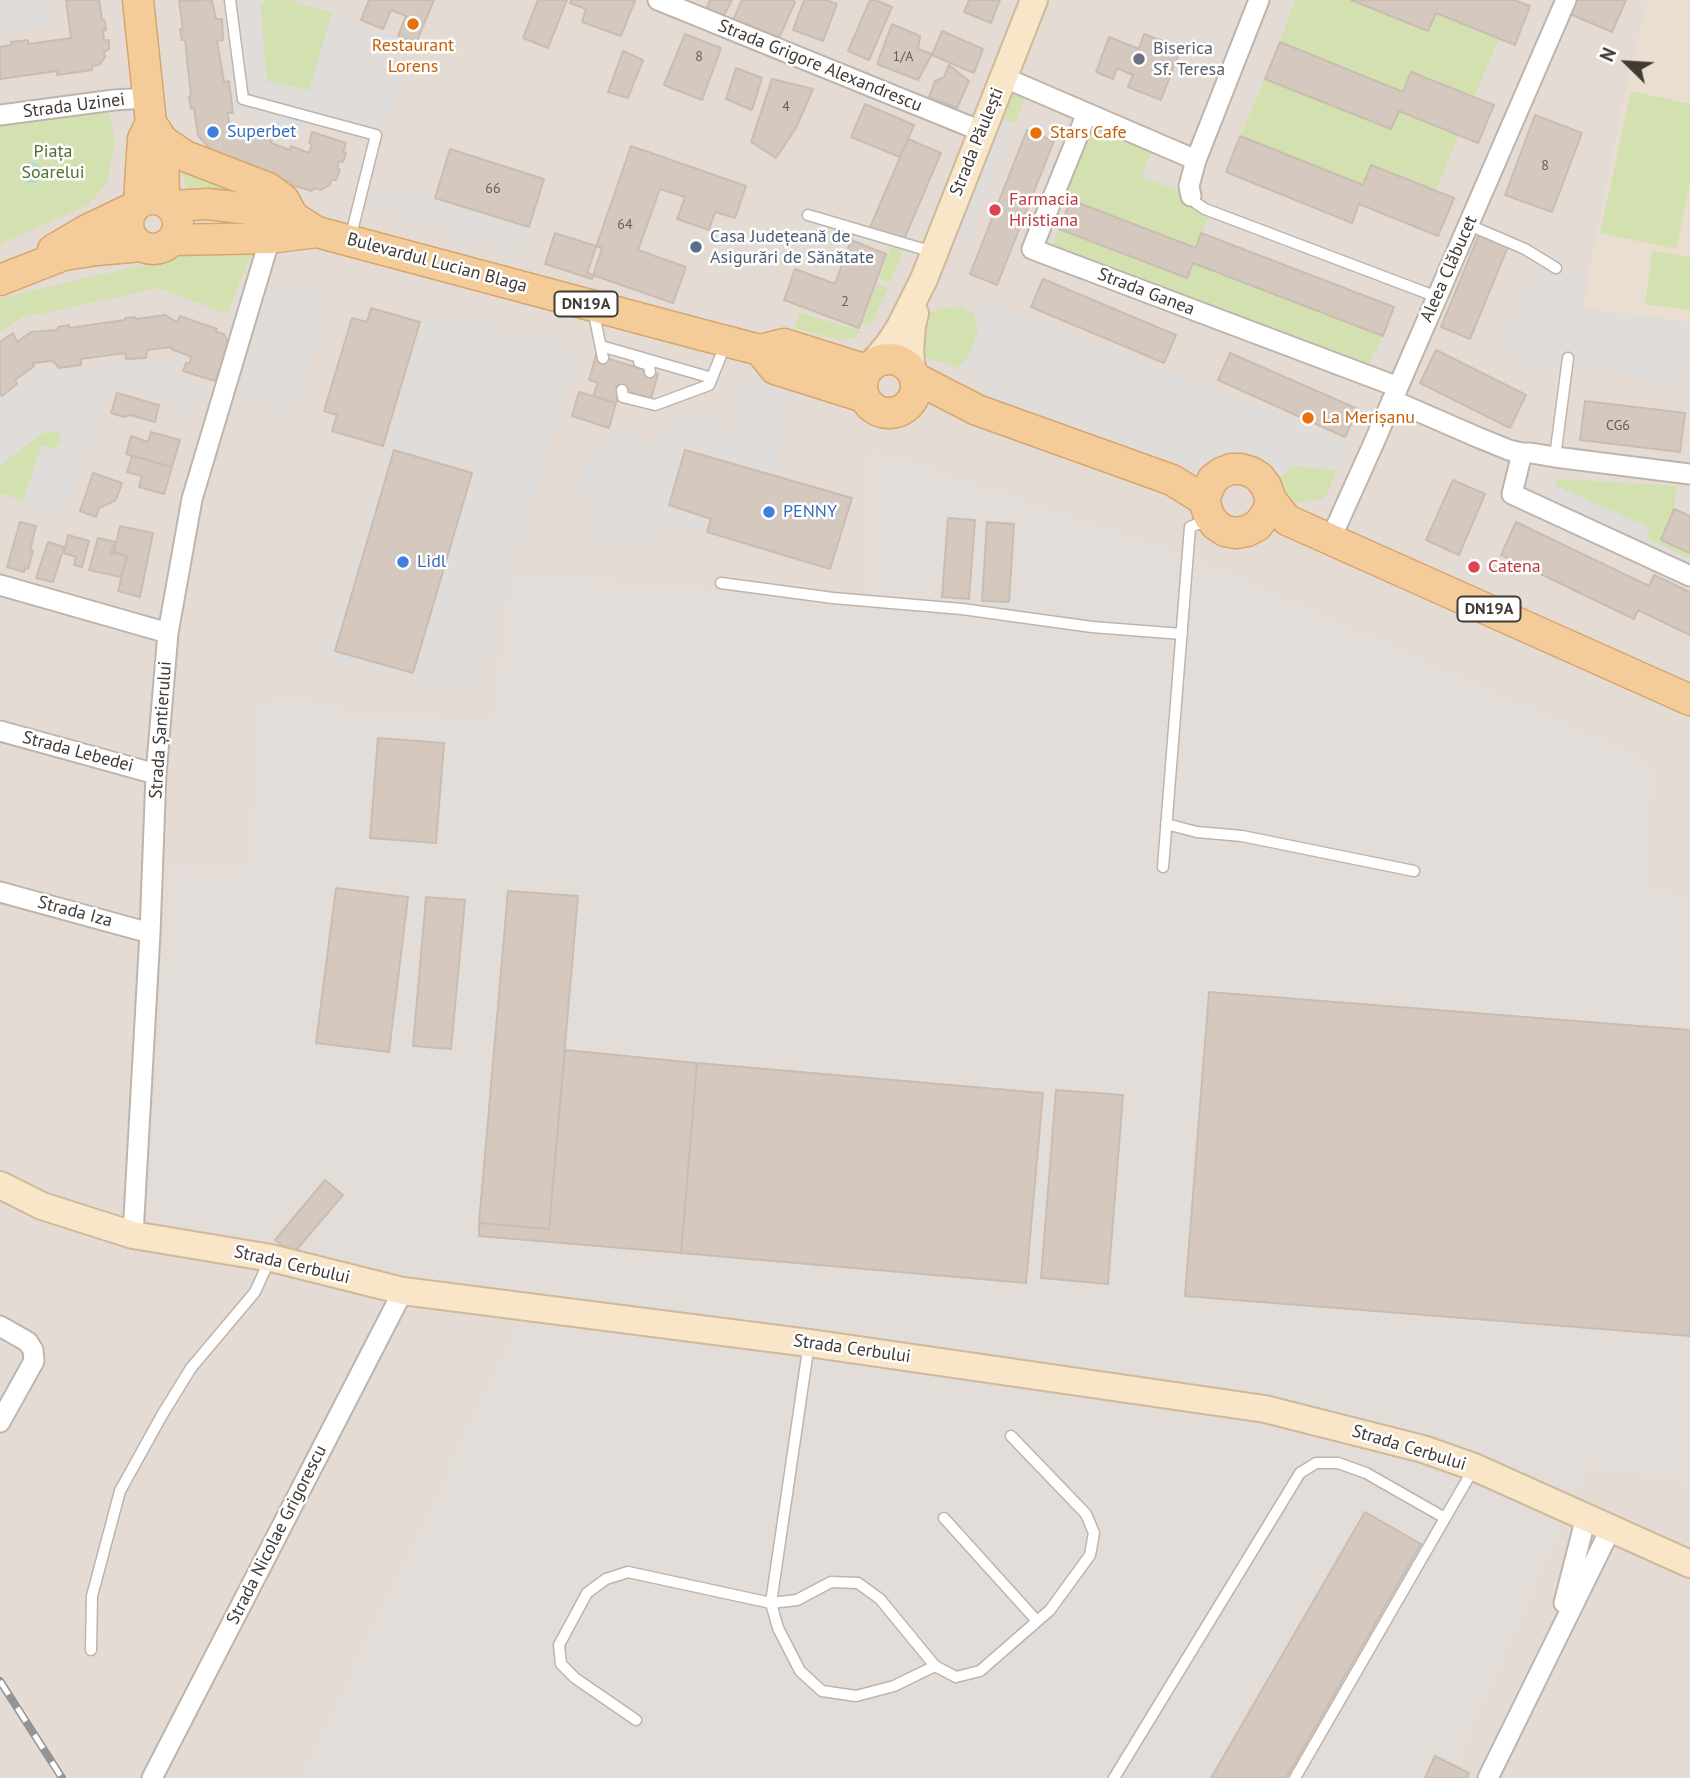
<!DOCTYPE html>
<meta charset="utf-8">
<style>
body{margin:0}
#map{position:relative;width:1690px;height:1778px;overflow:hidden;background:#f1ebe5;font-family:"PT Sans",sans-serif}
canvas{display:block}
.north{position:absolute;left:1592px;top:28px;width:70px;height:70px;-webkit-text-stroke:5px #fff;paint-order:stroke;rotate:294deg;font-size:19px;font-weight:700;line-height:28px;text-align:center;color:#423b35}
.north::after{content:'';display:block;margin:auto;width:24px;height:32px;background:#423b35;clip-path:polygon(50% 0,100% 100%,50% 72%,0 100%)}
</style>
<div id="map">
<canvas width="1690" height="1778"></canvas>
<div class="north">N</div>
</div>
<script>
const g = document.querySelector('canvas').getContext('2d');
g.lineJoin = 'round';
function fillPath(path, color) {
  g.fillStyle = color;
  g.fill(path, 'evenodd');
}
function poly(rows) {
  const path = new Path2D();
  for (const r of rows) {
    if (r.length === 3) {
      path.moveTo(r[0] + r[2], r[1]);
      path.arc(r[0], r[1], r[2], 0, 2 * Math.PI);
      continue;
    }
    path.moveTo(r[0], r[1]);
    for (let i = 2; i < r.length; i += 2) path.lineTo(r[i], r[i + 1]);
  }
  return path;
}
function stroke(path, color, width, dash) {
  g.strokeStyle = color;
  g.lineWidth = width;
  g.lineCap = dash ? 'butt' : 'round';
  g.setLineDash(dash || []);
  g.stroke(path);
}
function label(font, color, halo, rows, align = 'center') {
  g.font = font + ' "PT Sans",sans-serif';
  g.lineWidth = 5;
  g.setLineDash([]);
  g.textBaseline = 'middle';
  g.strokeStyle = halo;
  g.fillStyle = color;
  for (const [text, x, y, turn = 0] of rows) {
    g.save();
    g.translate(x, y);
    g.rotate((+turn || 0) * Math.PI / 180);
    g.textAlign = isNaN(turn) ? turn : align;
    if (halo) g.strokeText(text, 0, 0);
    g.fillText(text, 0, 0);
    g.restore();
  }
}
fillPath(poly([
 [0,0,1690,0,1690,1778,0,1778]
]), '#e4dcd4');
fillPath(poly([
 [870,450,1190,557,1650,763,1647,885,1690,905,1690,1483,1588,1464,1449,1778,302,1778,531,1300,147,1227,171,868,247,871,259,773,259,703,308,702,368,717,493,720,515,574,870,606]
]), '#e3ddda');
fillPath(poly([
 [1648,0,1690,0,1690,322,1582,308,1628,80]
]), '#e9ded0');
fillPath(poly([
 [270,0,290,0,332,13,309,91,267,81,260,3],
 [1295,0,1351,0,1428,31,1436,13,1499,38,1474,97,1412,72,1403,92,1280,42],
 [1265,79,1391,129,1399,111,1459,135,1436,191,1372,165,1363,185,1240,136],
 [1631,91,1690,104,1690,184,1676,249,1600,233],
 [1016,93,1026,96,1015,124,997,116,1007,96],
 [107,111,111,119,115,145,107,181,90,204,0,244,0,119],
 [1083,125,1151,152,1142,177,1191,196,1210,211,1196,248,1055,193],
 [179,158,259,196,186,189],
 [1059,229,1187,278,1193,263,1383,336,1364,374,1048,256],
 [892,244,904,248,890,283,879,278],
 [201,251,251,254,227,314,159,288,21,318,0,332,0,299,1,298],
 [1652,251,1690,257,1690,310,1645,304],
 [877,284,889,288,870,326,862,323],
 [960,307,974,314,978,331,969,355,959,368,921,356,925,315,942,308],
 [799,312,860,331,855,338,840,340,794,328],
 [55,431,61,436,59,445,55,449,42,445,23,501,0,493,0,465,43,433],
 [1292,466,1337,470,1325,498,1298,503,1276,496,1279,478],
 [1563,479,1677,486,1674,509,1661,540,1690,553,1690,559,1645,538,1649,528,1556,486,1555,481]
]), '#d3e1b1');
fillPath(poly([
 [0,0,50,0,53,22,0,30],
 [223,0,270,0,260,3,267,81,309,91,332,13,410,44,386,125,370,128,312,110,302,135,237,111],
 [997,116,1015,124,963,250,950,240],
 [371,186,429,197,528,226,517,256,365,204],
 [1537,262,1588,278,1583,308,1689,322,1682,383,1515,361,1497,351],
 [272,280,330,300,293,415,236,395],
 [980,299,1022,315,1349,443,1337,470,1292,466,1279,478,1276,496,1272,475,1208,473,993,399,959,368,969,355,978,331,974,314],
 [427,311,580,349,514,560,477,697,323,659],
 [184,359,178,377,206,386,194,413,112,385,62,514,23,501,42,445,55,449,59,445,61,436,55,431,43,433,0,465,0,400,42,373],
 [746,377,794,392,772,471,683,447,666,503,711,519,707,532,651,531,650,545,583,538,590,498,579,490,591,442,605,444,610,431,657,444,674,410,732,428],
 [1556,486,1650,528,1646,538,1690,559,1690,576,1546,509]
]), '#dfdcda');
fillPath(poly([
 [32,173,10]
]), '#a6d8e8');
const building = poly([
 [66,0,99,0,102,19,105,21,106,30,103,31,104,40,109,40,109,49,104,52,105,57,99,65,92,66,92,70,57,75,57,71,0,79,0,47,12,45,11,42,28,40,28,44,71,38,66,0],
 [212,0,216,19,222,19,223,40,217,41,224,82,229,81,233,113,227,113,231,129,252,137,252,135,272,141,271,143,290,150,291,146,309,153,312,144,309,143,312,132,346,143,343,152,346,153,343,162,339,161,337,169,340,170,336,180,331,180,330,185,321,190,314,188,312,191,291,185,292,182,219,160,198,135,194,108,191,109,189,97,191,96,185,40,182,40,180,29,183,29,179,1,212,0],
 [369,0,434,0,416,43,398,36,406,16,391,10,383,29,361,20,369,0],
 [538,0,567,0,548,48,523,38,538,0],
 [571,0,633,0,635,1,621,36,582,22,586,9,570,3,571,0],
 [710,0,732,0,723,17,706,9,710,0],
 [742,0,792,0,795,2,779,38,733,20,742,0],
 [804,0,826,0,837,4,823,41,793,30,804,0],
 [870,0,875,0,892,7,869,60,848,51,870,0],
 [969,0,1000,0,991,23,964,12,969,0],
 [1351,0,1514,0,1530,6,1515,45,1436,13,1428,31,1351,0],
 [1576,0,1626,0,1612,32,1570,14,1576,0],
 [892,24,920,36,918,49,932,54,918,80,877,64,892,24],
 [942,31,983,49,974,73,932,55,942,31],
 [685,34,721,48,702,100,664,85,685,34],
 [1144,34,1181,48,1161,100,1128,87,1133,75,1117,68,1113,79,1096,72,1109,37,1139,49,1144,34],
 [1280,42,1403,92,1411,72,1494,105,1478,143,1399,111,1391,129,1265,79,1280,42],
 [623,51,643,60,628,98,608,92,623,51],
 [949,65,969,81,957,108,929,97,935,81,944,77,949,65],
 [736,68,762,78,752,110,726,99,736,68],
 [772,79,813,89,796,128,776,158,751,142,772,79],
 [865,104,914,125,900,157,851,137,865,104],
 [1535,115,1582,133,1552,212,1505,195,1535,115],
 [1027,130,1054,141,997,285,970,274,1027,130],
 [1240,136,1363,185,1371,165,1454,198,1438,236,1359,204,1352,223,1226,172,1240,136],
 [908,139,941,153,901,246,868,232,908,139],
 [631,146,746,186,735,218,715,212,709,230,677,219,685,197,660,189,638,250,686,267,673,303,587,273,631,146],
 [450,149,544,179,529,227,435,198,450,149],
 [1071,200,1196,248,1201,233,1394,307,1383,336,1193,263,1187,278,1059,229,1071,200],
 [1480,232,1509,244,1470,339,1441,327,1480,232],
 [555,233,602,248,592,279,545,264,555,233],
 [851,240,886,254,859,328,784,300,795,269,835,284,851,240],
 [1043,279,1176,335,1164,363,1031,307,1043,279],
 [371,308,420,322,383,446,332,431,337,415,324,411,352,318,367,322,371,308],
 [165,315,177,322,180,316,217,329,216,332,224,334,228,342,226,348,230,350,222,371,219,370,215,381,183,371,186,363,189,364,192,357,171,349,171,347,147,350,146,358,126,359,125,353,81,359,81,365,59,368,53,361,33,363,34,366,15,380,17,384,2,396,0,394,0,342,13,333,17,342,31,332,58,330,58,327,69,325,69,328,125,320,125,318,135,317,136,319,165,315],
 [1436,350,1526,395,1510,428,1420,383,1436,350],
 [1230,353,1358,409,1345,437,1218,380,1230,353],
 [596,355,658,374,651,399,621,389,616,403,593,396,598,383,589,380,596,355],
 [579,392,616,403,609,428,572,416,579,392],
 [117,393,159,405,155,422,130,415,124,417,111,413,117,393],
 [1585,401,1685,413,1680,452,1580,440,1585,401],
 [151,432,180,440,172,467,126,454,131,436,148,442,151,432],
 [394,450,472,473,413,673,335,651,394,450],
 [685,450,852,498,830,569,707,532,711,519,669,505,685,450],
 [132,456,172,467,164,494,139,487,142,476,127,472,132,456],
 [93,473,122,483,116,500,99,508,96,517,80,511,93,473],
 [1453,480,1485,494,1459,555,1426,540,1453,480],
 [1674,509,1690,516,1690,553,1661,540,1674,509],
 [948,518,975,520,969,599,942,597,948,518],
 [20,522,36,526,30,550,33,551,28,569,25,568,24,572,7,567,20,522],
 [987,522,1014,524,1009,602,982,601,987,522],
 [1516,522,1649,586,1654,575,1690,592,1690,635,1638,610,1634,619,1501,555,1516,522],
 [120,526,153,533,140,597,118,591,127,556,114,552,120,526],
 [68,535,89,541,82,567,74,565,76,557,64,553,68,535],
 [98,538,115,542,111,553,127,556,121,577,89,570,98,538],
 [48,542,64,547,53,582,36,578,48,542],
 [378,738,444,743,436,843,370,838,378,738],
 [336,888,408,897,389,1052,316,1043,336,888],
 [508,891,578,896,549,1229,479,1223,508,891],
 [426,897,465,900,451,1049,413,1046,426,897],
 [1209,992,1690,1030,1690,1336,1185,1296,1209,992],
 [565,1050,697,1063,681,1253,479,1236,479,1223,549,1229,565,1050],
 [697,1063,1043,1093,1026,1283,681,1253,697,1063],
 [1056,1090,1123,1095,1108,1284,1041,1278,1056,1090],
 [325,1180,343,1195,292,1255,275,1240,325,1180],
 [1365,1512,1421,1544,1286,1778,1211,1778,1365,1512],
 [1435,1756,1469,1773,1467,1778,1425,1778,1435,1756]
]);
fillPath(building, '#d4c8bf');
stroke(building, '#cbbcb0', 2);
const lane = poly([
 [230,0,243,99,376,135,350,239],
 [1191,196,1196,203,1205,209,1437,297],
 [808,215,933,252],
 [1469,225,1525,249,1556,268],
 [593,309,603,358],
 [601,346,712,378],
 [639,362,649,365,650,372],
 [622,390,623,397,655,405,709,385,726,343],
 [1555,457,1568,358],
 [721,583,833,598,962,609,1092,627,1182,634],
 [1166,824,1197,832,1242,836,1414,871],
 [1163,867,1190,527,1208,520],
 [809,1343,771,1603,778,1628,800,1671,822,1691,856,1696,894,1686,935,1666],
 [944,1518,1037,1621],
 [91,1650,92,1596,120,1491,162,1415,191,1368,255,1292,270,1259],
 [636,1720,575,1678,561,1664,559,1645,587,1593,606,1579,628,1572,771,1603,797,1600,831,1582,858,1583,880,1599,935,1666,956,1677,980,1671,1050,1610,1090,1555,1094,1533,1086,1514,1011,1436],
 [1114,1778,1300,1473,1316,1463,1338,1463,1366,1473,1445,1518],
 [1295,1778,1474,1468]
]);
const street = poly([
 [658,0,981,131],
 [1003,77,1196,160],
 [1087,113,1032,249,1398,387],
 [0,115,114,100,148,98],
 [1191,196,1189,186,1196,160,1259,0],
 [1392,400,1477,437,1509,450,1522,453,1531,453,1555,457,1690,474],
 [1522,453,1512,494,1690,576],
 [1331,538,1372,447,1566,0],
 [0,585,168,633],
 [0,731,156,774],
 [0,892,150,933],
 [133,1235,150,933,156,774,168,633,192,499,270,238],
 [0,1326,28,1342,33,1350,34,1361,0,1422],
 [1564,1603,1586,1517],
 [152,1778,403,1291],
 [1488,1778,1611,1528]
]);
const secondary = poly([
 [873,363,889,344,900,327,924,279,1034,0],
 [912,370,910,351,912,326,915,313],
 [0,1185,42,1206,133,1235,271,1258,403,1291,809,1343,1265,1409,1423,1449,1474,1467,1690,1564]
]);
const primary = poly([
 [138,0,151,123,163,141,164,201],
 [163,141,185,156,268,188,284,200,293,217],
 [153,224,25],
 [139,202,143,139,151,123],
 [172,206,208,204,267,211,293,217,317,232,706,336,760,350,784,344,867,370],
 [172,240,270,238,317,232],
 [53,250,87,230,133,208],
 [0,280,64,255,97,250,141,246],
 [760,350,775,369,864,397],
 [889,386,27],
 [915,378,977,410,1172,480,1204,500],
 [1271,500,1267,513,1257,526,1247,531,1236,533,1225,531,1216,525,1209,516,1204,500,1209,487,1213,479,1221,473,1231,469,1241,469,1251,472,1259,477,1266,486,1271,500,1287,520,1690,700]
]);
stroke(lane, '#beb4ac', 13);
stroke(street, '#beb4ac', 23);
stroke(secondary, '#cfb99b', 30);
stroke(primary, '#d7a66c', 33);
stroke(lane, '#fff', 10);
stroke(street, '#fff', 19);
stroke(secondary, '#f9e5c7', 26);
stroke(primary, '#f4cc9a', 30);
const rail = poly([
 [0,1681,62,1778]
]);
stroke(rail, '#949494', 8);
stroke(rail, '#fff', 5, [16]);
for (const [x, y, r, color] of [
 [413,24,7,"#e8710a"],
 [1139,59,7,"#6b7280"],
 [213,132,7,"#3f7fe0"],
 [1036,133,7,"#e8710a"],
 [995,210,7,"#e0444e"],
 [696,247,7,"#5c6f8a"],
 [1308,418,7,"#e8710a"],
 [769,512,7,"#3f7fe0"],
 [403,562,7,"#3f7fe0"],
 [1474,567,7,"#e0444e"]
]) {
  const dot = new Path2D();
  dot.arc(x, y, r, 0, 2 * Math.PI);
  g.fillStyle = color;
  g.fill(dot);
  stroke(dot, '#fff', 2.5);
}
label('14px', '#665e58', null, [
 ["8",699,57],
 ["1/A",903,57],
 ["4",786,107],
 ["8",1545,166],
 ["66",493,189],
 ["64",625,225],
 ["2",845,302],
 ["CG6",1618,426]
]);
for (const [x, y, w] of [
 [586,304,63],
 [1489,609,63]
]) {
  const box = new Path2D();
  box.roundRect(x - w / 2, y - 12.5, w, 25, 5);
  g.fillStyle = '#fff';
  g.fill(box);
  stroke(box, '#423b35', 2);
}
label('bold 16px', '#423b35', null, [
 ["DN19A",586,304],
 ["DN19A",1489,609]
]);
label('18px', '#c56008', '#fff', [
 ["Restaurant",413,46,"center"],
 ["Lorens",413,67,"center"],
 ["Stars Cafe",1050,133],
 ["La Merișanu",1322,418]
], 'left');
label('18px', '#5b616d', '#fff', [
 ["Biserica",1153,49],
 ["Sf. Teresa",1153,70]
], 'left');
label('18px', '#423b35', '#fff', [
 ["Strada Grigore Alexandrescu",820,66,22],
 ["Strada Uzinei",74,106,-7],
 ["Strada Păulești",977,142,-68],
 ["Bulevardul Lucian Blaga",437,263,15],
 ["Aleea Clăbucet",1449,269,-66],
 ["Strada Ganea",1146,292,21],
 ["Strada Șantierului",161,730,-86],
 ["Strada Lebedei",78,752,15],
 ["Strada Iza",75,912,15],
 ["Strada Cerbului",292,1265,13],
 ["Strada Cerbului",852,1349,8],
 ["Strada Cerbului",1409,1448,17],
 ["Strada Nicolae Grigorescu",277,1535,-63]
]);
label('18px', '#366cbe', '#fff', [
 ["Superbet",227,132],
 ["PENNY",783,512],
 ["Lidl",417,562]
], 'left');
label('18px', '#516e2f', '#fff', [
 ["Piața",53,152],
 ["Soarelui",53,173]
]);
label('18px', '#be3a42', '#fff', [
 ["Farmacia",1009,200],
 ["Hristiana",1009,221],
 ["Catena",1488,567]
], 'left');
label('18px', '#4e5e75', '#fff', [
 ["Casa Județeană de",710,237],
 ["Asigurări de Sănătate",710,258]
], 'left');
</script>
